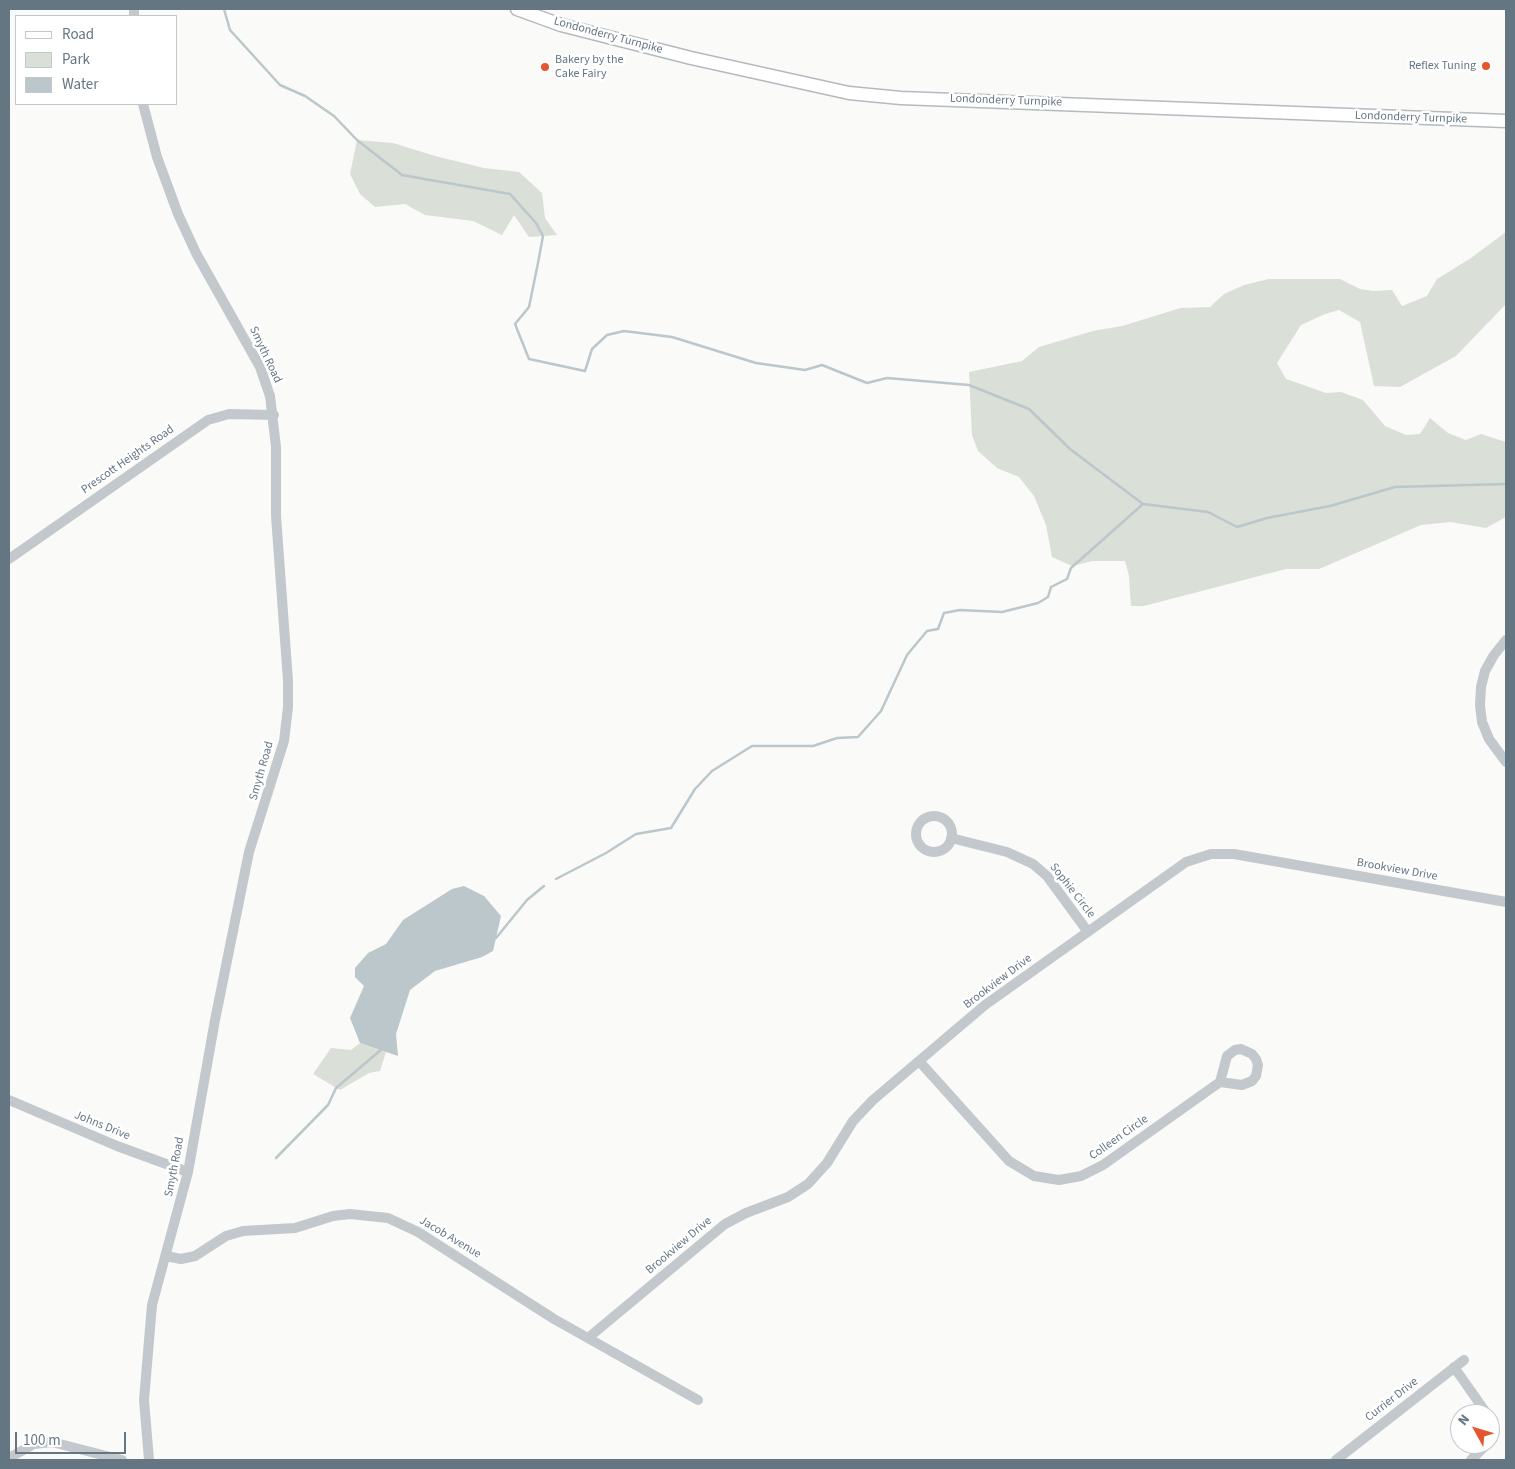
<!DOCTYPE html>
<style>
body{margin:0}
#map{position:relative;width:1515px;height:1469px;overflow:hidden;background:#fafaf8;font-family:"Source Sans 3",sans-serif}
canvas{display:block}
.frame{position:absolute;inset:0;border:10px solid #657683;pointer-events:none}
.legend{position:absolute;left:15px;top:15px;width:162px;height:90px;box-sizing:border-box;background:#fff;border:1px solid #c1c8cd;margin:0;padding:6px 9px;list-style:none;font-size:15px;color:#657683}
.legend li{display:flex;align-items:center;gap:10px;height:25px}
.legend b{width:25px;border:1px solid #c1c8cd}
.north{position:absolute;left:1450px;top:1404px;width:50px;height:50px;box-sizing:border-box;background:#fff;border:1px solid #c1c8cd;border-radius:50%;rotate:309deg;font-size:14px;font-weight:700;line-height:20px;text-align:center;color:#657683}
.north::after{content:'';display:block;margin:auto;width:18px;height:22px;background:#e4572e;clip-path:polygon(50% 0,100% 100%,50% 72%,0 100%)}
.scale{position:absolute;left:15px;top:1432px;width:111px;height:22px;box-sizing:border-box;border:2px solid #657683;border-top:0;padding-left:6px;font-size:15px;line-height:18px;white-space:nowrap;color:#657683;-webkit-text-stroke:4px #fff;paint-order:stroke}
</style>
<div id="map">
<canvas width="1515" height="1469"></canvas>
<div class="frame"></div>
<ul class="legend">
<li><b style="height:6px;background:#fff"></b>Road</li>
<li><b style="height:14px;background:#dadfd7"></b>Park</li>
<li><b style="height:14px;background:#bbc7cb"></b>Water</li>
</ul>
<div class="north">N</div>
<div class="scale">100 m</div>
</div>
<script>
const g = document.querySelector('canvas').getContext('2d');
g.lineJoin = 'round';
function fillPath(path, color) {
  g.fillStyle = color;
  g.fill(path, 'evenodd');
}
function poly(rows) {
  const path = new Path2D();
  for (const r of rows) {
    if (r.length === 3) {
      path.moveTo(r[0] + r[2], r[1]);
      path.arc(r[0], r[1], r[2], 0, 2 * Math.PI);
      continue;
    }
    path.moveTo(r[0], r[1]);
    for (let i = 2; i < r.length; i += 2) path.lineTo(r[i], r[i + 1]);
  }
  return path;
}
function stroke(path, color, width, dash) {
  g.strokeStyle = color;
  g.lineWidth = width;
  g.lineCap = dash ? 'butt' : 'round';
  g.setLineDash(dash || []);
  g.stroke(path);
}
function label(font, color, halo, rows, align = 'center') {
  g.font = font + ' "Source Sans 3",sans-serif';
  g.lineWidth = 5;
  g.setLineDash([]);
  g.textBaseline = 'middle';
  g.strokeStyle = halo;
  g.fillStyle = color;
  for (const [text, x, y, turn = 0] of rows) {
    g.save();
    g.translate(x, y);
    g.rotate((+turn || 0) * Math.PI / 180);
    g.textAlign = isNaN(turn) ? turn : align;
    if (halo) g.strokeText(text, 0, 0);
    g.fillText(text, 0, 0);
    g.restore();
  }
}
fillPath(poly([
 [357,140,393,143,435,156,484,168,519,172,542,193,545,218,557,235,529,237,514,215,502,235,473,221,425,215,405,204,375,207,360,194,350,174],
 [1506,232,1506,304,1456,356,1400,387,1374,386,1360,322,1339,310,1325,314,1301,325,1277,363,1286,379,1326,393,1341,392,1363,400,1385,426,1406,435,1420,434,1430,418,1448,433,1466,440,1481,434,1506,442,1506,517,1486,528,1451,522,1421,525,1319,569,1286,569,1144,606,1131,606,1129,576,1125,561,1093,561,1072,566,1052,557,1046,525,1034,496,1019,477,997,468,978,451,972,435,969,372,1022,361,1039,347,1093,331,1122,326,1181,308,1210,307,1224,294,1244,285,1269,279,1340,279,1360,289,1373,291,1392,290,1402,306,1427,296,1437,279,1471,258],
 [360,1043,386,1052,380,1071,369,1073,340,1090,313,1074,331,1048,351,1050]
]), '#dadfd7');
fillPath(poly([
 [464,886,484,896,501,916,493,951,482,957,435,971,410,990,396,1034,398,1056,360,1043,350,1018,364,986,355,977,355,968,368,953,386,944,403,920,452,889]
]), '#bbc7cb');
stroke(poly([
 [224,9,230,30,280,85,305,96,334,116,357,140,402,175,510,194,536,223,543,236,538,263,529,307,515,324,529,359,585,371,592,349,607,335,624,331,672,337,756,363,805,370,822,365,867,383,887,378,969,385,1029,409,1070,449,1143,504,1208,512,1237,527,1267,518,1330,506,1395,487,1506,484],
 [556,879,606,853,636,834,671,828,695,789,712,771,752,746,813,746,837,738,858,737,881,711,907,655,927,631,938,629,944,613,960,610,1002,612,1038,603,1048,597,1051,587,1067,579,1071,568,1143,504],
 [493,939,496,938,527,900,544,886],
 [276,1158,328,1105,336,1088,382,1049]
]), '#bbc7cb', 2.5);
const major = poly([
 [517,9,561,25,691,58,849,93,901,98,1506,121]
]);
stroke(major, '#b5babe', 15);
stroke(poly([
 [134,9,134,16],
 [143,104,157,157,178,214,196,253,260,367,270,396,276,447,276,516,288,681,288,707,284,741,249,852,215,1020,188,1172,152,1305,144,1400,149,1460],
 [9,559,208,420,229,414,274,415],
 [1506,640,1494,655,1485,671,1481,687,1480,705,1482,722,1489,739,1506,762],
 [934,834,18],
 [951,838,1007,852,1033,864,1047,876,1088,932],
 [1241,1049,1252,1054,1256,1059,1258,1065,1256,1076,1252,1081,1242,1085,1220,1082,1227,1056,1235,1050,1241,1049],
 [919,1061,1009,1161,1034,1176,1059,1180,1081,1176,1103,1165,1220,1082],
 [9,1100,117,1146,188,1172],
 [166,1256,181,1259,195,1256,226,1236,243,1231,295,1228,333,1216,350,1214,388,1218,418,1232,554,1319,698,1400],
 [588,1338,725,1224,746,1213,788,1197,808,1184,827,1163,853,1121,873,1100,985,1005,1186,862,1211,854,1234,854,1506,902],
 [1454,1367,1487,1414],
 [1490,1419,1490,1438],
 [9,1458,34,1444,52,1442,122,1460],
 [1336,1460,1464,1360],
 [1471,1460,1487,1444]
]), '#c3c8cc', 10);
stroke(major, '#fff', 12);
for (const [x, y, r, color] of [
 [1486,66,5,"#e4572e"],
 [545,67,5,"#e4572e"]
]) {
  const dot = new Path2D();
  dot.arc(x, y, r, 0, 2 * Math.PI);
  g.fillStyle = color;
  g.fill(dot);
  stroke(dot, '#fff', 2);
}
label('12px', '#657683', '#fff', [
 ["Londonderry Turnpike",608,36,15],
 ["Londonderry Turnpike",1006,101,2],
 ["Londonderry Turnpike",1411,118,2],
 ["Smyth Road",265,355,65],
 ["Prescott Heights Road",128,460,-35],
 ["Smyth Road",262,771,-74],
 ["Brookview Drive",1397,870,10],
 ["Sophie Circle",1072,891,52],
 ["Brookview Drive",998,982,-37],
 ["Johns Drive",102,1126,22],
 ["Colleen Circle",1119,1138,-35],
 ["Smyth Road",175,1167,-79],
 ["Jacob Avenue",450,1238,31],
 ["Brookview Drive",679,1246,-40],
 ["Currier Drive",1392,1400,-38]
]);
label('12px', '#657683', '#fff', [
 ["Bakery by the",555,60],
 ["Cake Fairy",555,74],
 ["Reflex Tuning",1476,66,"right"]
], 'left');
</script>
